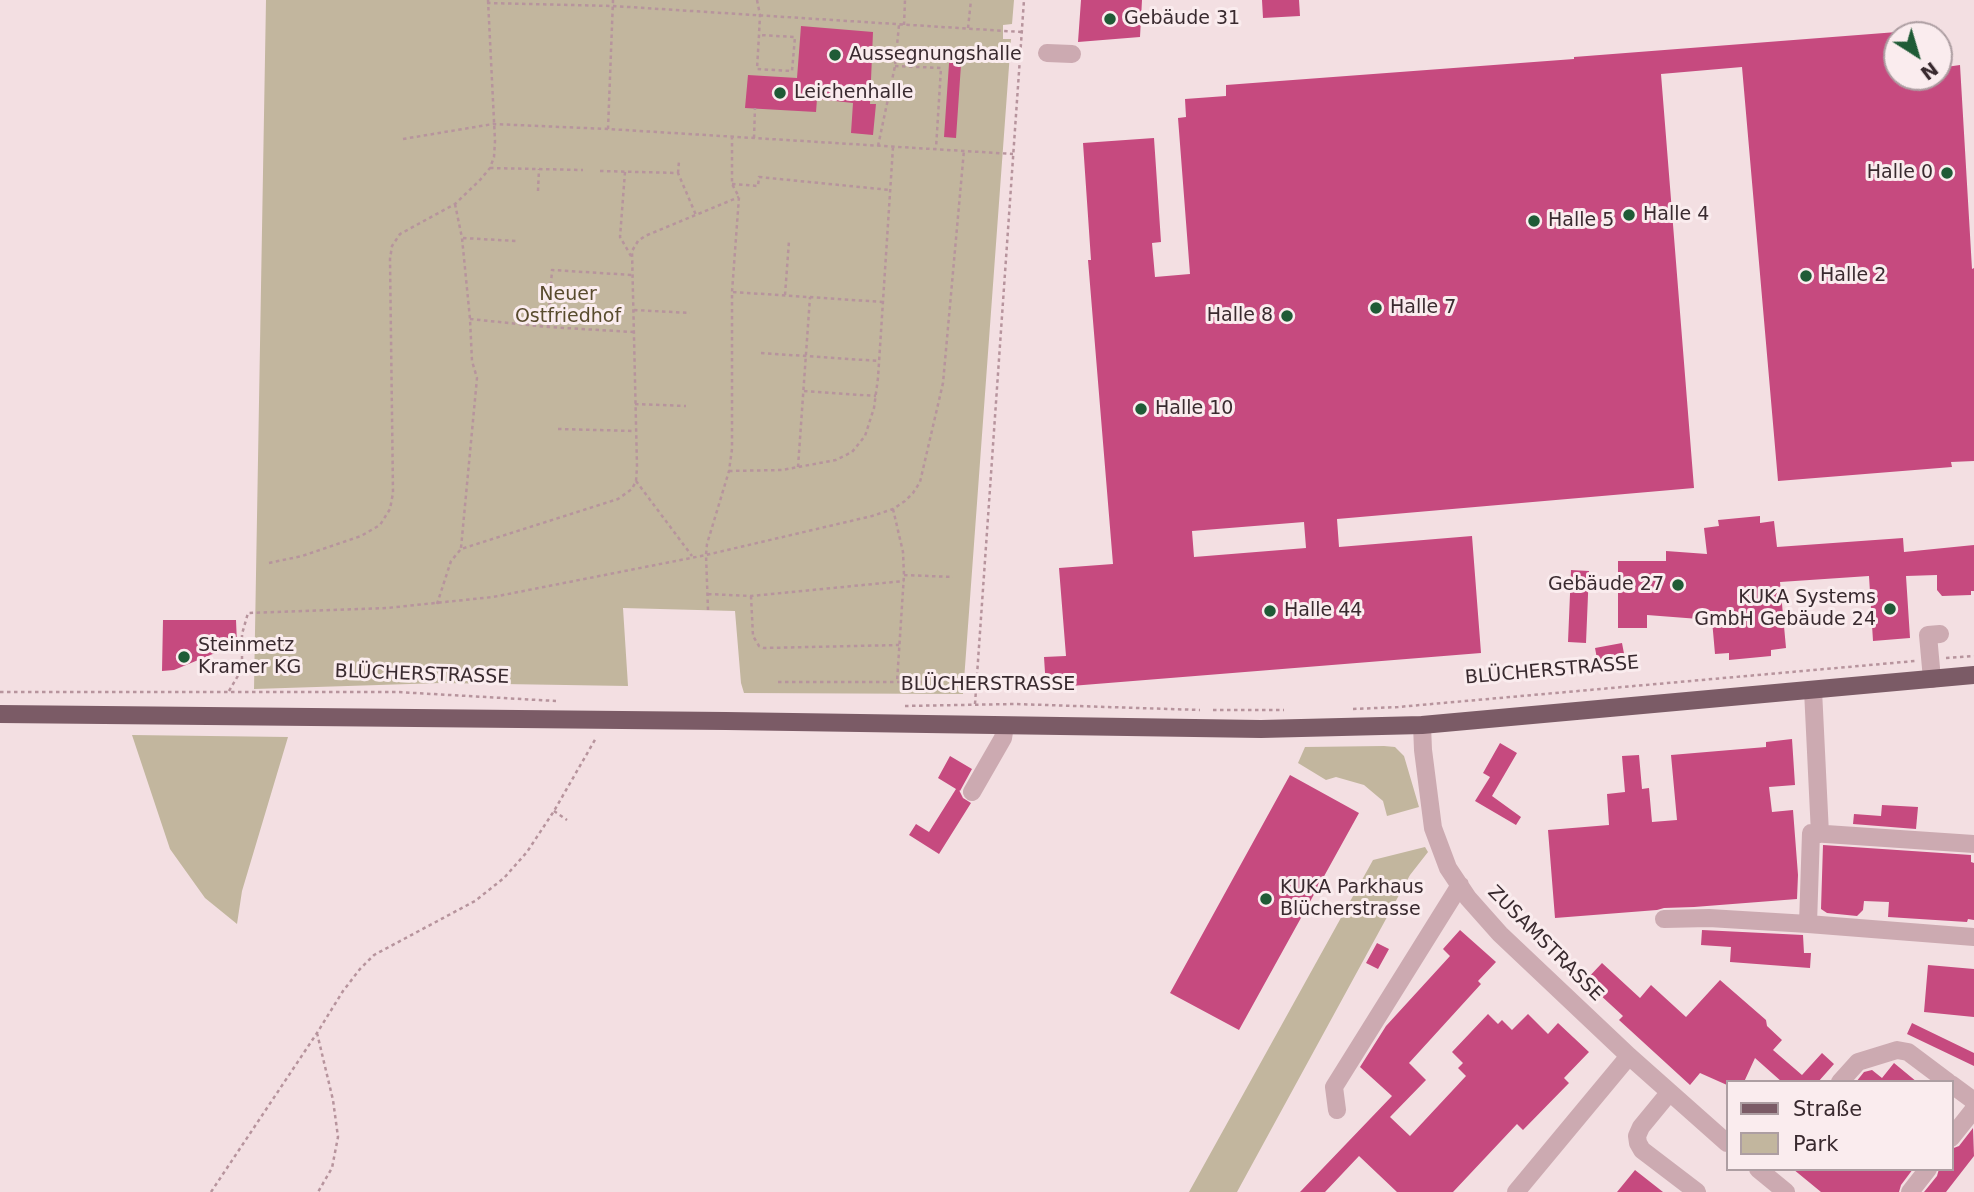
<!DOCTYPE html>
<meta charset="utf-8">
<style>
body{margin:0}
#map{position:relative;width:1974px;height:1192px;overflow:hidden;background:#f3dfe2;font-family:"DejaVu Sans",sans-serif}
canvas{display:block}
.legend{position:absolute;left:1726px;top:1080px;width:228px;height:91px;box-sizing:border-box;background:#faecee;border:2px solid #ad9ea2;margin:0;padding:9px 12px;list-style:none;font-size:21px;color:#392a2f}
.legend li{display:flex;align-items:center;gap:14px;height:35px}
.legend b{width:35px;border:2px solid #ad9ea2}
.north{position:absolute;left:1883px;top:21px;width:70px;height:70px;box-sizing:border-box;background:#faecee;border:2px solid #ad9ea2;border-radius:50%;rotate:143deg;font-size:19px;font-weight:700;line-height:28px;text-align:center;color:#392a2f}
.north::after{content:'';display:block;margin:auto;width:24px;height:32px;background:#1f5b36;clip-path:polygon(50% 0,100% 100%,50% 72%,0 100%)}
</style>
<div id="map">
<canvas width="1974" height="1192"></canvas>
<ul class="legend">
<li><b style="height:9px;background:#7b5b66"></b>Straße</li>
<li><b style="height:19px;background:#c2b69e"></b>Park</li>
</ul>
<div class="north">N</div>
</div>
<script>
const g = document.querySelector('canvas').getContext('2d');
g.lineJoin = 'round';
function fillPath(path, color) {
  g.fillStyle = color;
  g.fill(path, 'evenodd');
}
function poly(rows) {
  const path = new Path2D();
  for (const r of rows) {
    path.moveTo(r[0], r[1]);
    for (let i = 2; i < r.length; i += 2) path.lineTo(r[i], r[i + 1]);
  }
  return path;
}
function stroke(path, color, width, dash) {
  g.strokeStyle = color;
  g.lineWidth = width;
  g.lineCap = dash ? 'butt' : 'round';
  g.setLineDash(dash || []);
  g.stroke(path);
}
function label(font, color, halo, rows, align = 'center') {
  g.font = font + ' "DejaVu Sans",sans-serif';
  g.lineWidth = 6;
  g.setLineDash([]);
  g.textBaseline = 'middle';
  g.strokeStyle = halo;
  g.fillStyle = color;
  for (const [text, x, y, turn = 0] of rows) {
    g.save();
    g.translate(x, y);
    g.rotate((+turn || 0) * Math.PI / 180);
    g.textAlign = isNaN(turn) ? turn : align;
    if (halo) g.strokeText(text, 0, 0);
    g.fillText(text, 0, 0);
    g.restore();
  }
}
fillPath(poly([
 [266,0,1014,0,1012,24,1003,25,1003,39,1011,39,963,694,744,693,741,683,735,611,623,608,628,686,441,683,254,689],
 [132,735,288,737,242,891,237,924,205,898,170,849],
 [1384,746,1395,747,1404,756,1419,807,1387,816,1383,801,1364,785,1336,777,1326,780,1298,763,1305,747],
 [1425,847,1428,852,1410,875,1237,1192,1189,1192,1373,860]
]), '#c2b69e');
fillPath(poly([
 [1081,0,1142,0,1140,37,1078,42],
 [1262,0,1299,0,1300,16,1263,18],
 [801,26,873,32,870,104,876,104,873,135,851,133,853,103,817,99,816,112,745,108,748,75,797,78],
 [1897,32,1897,77,1939,77,1939,68,1960,65,1972,269,1974,268,1974,461,1951,462,1952,467,1778,481,1742,67,1661,74,1694,488,1337,519,1339,547,1472,536,1481,653,1046,688,1044,657,1066,656,1059,568,1113,564,1088,260,1091,260,1083,143,1154,138,1161,242,1152,243,1155,277,1190,274,1178,118,1186,117,1185,99,1226,96,1226,85,1574,59,1574,57],
 [1304,522,1306,548,1194,557,1192,531],
 [950,49,962,50,956,138,944,137],
 [1760,516,1760,523,1774,521,1777,547,1903,538,1904,552,1974,545,1974,591,1971,591,1971,595,1942,596,1937,590,1937,575,1906,576,1910,638,1873,641,1869,576,1780,582,1786,648,1771,650,1771,656,1729,660,1729,653,1715,654,1712,620,1647,615,1647,628,1618,628,1618,561,1666,561,1666,551,1707,554,1704,528,1719,526,1718,520],
 [1571,570,1589,571,1586,643,1568,642],
 [163,620,236,620,237,644,174,670,162,671],
 [1622,643,1626,664,1599,669,1595,648],
 [1792,739,1795,785,1769,787,1772,812,1793,810,1798,875,1797,899,1694,907,1664,908,1657,910,1555,918,1548,830,1609,825,1607,794,1625,792,1622,756,1639,755,1642,789,1649,788,1652,822,1677,820,1671,755,1766,747,1766,742],
 [1500,743,1517,753,1492,796,1521,817,1516,825,1475,801,1490,777,1483,773],
 [950,756,972,769,960,791,959,790,963,798,971,803,939,854,909,835,916,824,929,832,956,789,938,778],
 [1290,775,1359,813,1239,1030,1170,993],
 [1882,805,1918,807,1916,829,1853,824,1854,814,1881,816],
 [1823,845,1971,855,1971,862,1974,863,1974,920,1968,919,1967,922,1888,917,1889,902,1864,901,1863,910,1857,916,1827,913,1821,909],
 [1460,930,1496,962,1478,981,1481,984,1409,1063,1426,1080,1390,1117,1410,1136,1466,1076,1458,1068,1463,1063,1452,1052,1488,1014,1498,1024,1502,1020,1512,1030,1528,1014,1548,1034,1558,1023,1589,1052,1564,1078,1569,1083,1523,1130,1517,1124,1453,1192,1397,1192,1359,1156,1325,1192,1300,1192,1392,1096,1360,1067,1386,1026,1450,956,1443,949],
 [1702,930,1803,935,1804,953,1811,953,1810,968,1730,962,1731,947,1701,945],
 [1377,943,1389,949,1378,969,1366,963],
 [1602,963,1640,998,1651,985,1686,1017,1720,980,1766,1020,1767,1026,1782,1040,1773,1050,1802,1075,1822,1053,1834,1064,1818,1082,1782,1082,1755,1058,1744,1082,1727,1082,1727,1085,1700,1073,1690,1085,1619,1020,1623,1016,1585,981],
 [1928,965,1974,969,1974,1017,1924,1012],
 [1912,1023,1974,1053,1974,1066,1907,1034],
 [1894,1063,1917,1082,1856,1082,1864,1072,1872,1070,1882,1078],
 [1973,1128,1974,1156,1946,1192,1924,1192,1937,1176,1939,1169,1951,1169,1951,1149,1959,1146],
 [1793,1169,1913,1169,1901,1185,1899,1192,1821,1192],
 [1635,1170,1663,1192,1617,1192]
]), '#c64a7f');
stroke(poly([
 [757,0,760,15,759,35,757,69,792,71,795,37,759,35],
 [487,3,613,6,1021,32],
 [904,25,905,0],
 [968,28,971,0],
 [895,66,941,68,936,148],
 [608,129,613,0],
 [754,138,755,108],
 [403,139,493,124,608,129,1013,154],
 [878,146,895,66,899,25],
 [490,168,583,170],
 [600,171,678,173,696,215],
 [625,172,620,237,631,256],
 [678,173,679,161],
 [732,184,758,186,759,177,890,190],
 [538,191,539,169],
 [455,204,462,238,470,319,472,361,477,378,461,548],
 [463,238,516,241],
 [733,292,883,302],
 [785,295,789,241],
 [634,310,690,313],
 [470,319,548,327,633,332],
 [548,327,552,270,632,275],
 [761,353,879,361],
 [804,391,876,396],
 [635,404,686,406],
 [558,429,635,431],
 [798,467,810,297],
 [729,471,782,470,836,460,852,452,865,436,874,408,878,378,893,147],
 [636,481,692,556],
 [893,509,903,552,904,575,897,682],
 [269,563,302,556,361,536,380,525,390,509,393,493,390,259,392,246,400,234,455,204,480,180,490,168,494,157,495,141,488,0],
 [904,575,953,577],
 [708,594,751,596,904,581],
 [751,596,753,636,759,646,764,648,899,645],
 [437,604,451,561,461,549,618,499,632,489,636,481,637,467,632,251,638,241,645,236,739,197],
 [708,610,706,555,707,544,729,471,732,449,732,292,739,197,732,184,732,138],
 [1946,658,1974,656],
 [778,682,923,682],
 [229,691,242,669,242,634,248,613,387,608,493,597,706,555,872,516,893,509,905,501,913,493,920,482,943,383,964,150],
 [0,692,397,692,556,701],
 [975,704,1024,0],
 [905,706,1015,704,1200,710],
 [1353,709,1398,707,1915,661],
 [1213,710,1284,710],
 [554,811,567,820],
 [317,1033,333,1100,338,1137,332,1168,318,1192],
 [211,1192,317,1033,343,991,360,969,374,955,475,901,504,878,527,852,554,811,596,738]
]), '#b7949d', 2.5, [3.5, 3.5]);
stroke(poly([
 [1047,53,1072,54],
 [1932,679,1928,635,1940,634],
 [1813,690,1820,834],
 [1422,725,1423,750,1433,828,1448,868,1468,898,1500,934,1629,1056,1727,1143],
 [972,792,1003,738,1005,726],
 [1664,919,1709,918,1808,924,1974,937],
 [1808,924,1811,833,1974,844],
 [1840,1082,1858,1062,1897,1050,1908,1052,1948,1082],
 [1951,1084,1974,1101],
 [1669,1093,1641,1127,1637,1136,1638,1143,1642,1150,1697,1192],
 [1337,1110,1334,1087,1460,885],
 [1951,1138,1974,1109],
 [1758,1169,1786,1192],
 [1516,1192,1629,1056],
 [1910,1192,1928,1169]
]), '#ccaab1', 18);
stroke(poly([
 [0,714,726,721,1261,729,1422,725,1974,675]
]), '#7b5b66', 18);
for (const [x, y, r, color] of [
 [1110,19,7,"#1f5b36"],
 [835,55,7,"#1f5b36"],
 [780,93,7,"#1f5b36"],
 [1947,173,7,"#1f5b36"],
 [1629,215,7,"#1f5b36"],
 [1534,221,7,"#1f5b36"],
 [1806,276,7,"#1f5b36"],
 [1376,308,7,"#1f5b36"],
 [1287,316,7,"#1f5b36"],
 [1141,409,7,"#1f5b36"],
 [1678,585,7,"#1f5b36"],
 [1890,609,7,"#1f5b36"],
 [1270,611,7,"#1f5b36"],
 [184,657,7,"#1f5b36"],
 [1266,899,7,"#1f5b36"]
]) {
  const dot = new Path2D();
  dot.arc(x, y, r, 0, 2 * Math.PI);
  g.fillStyle = color;
  g.fill(dot);
  stroke(dot, '#faecee', 2.5);
}
label('19px', '#392a2f', '#faecee', [
 ["Gebäude 31",1124,19],
 ["Aussegnungshalle",849,55],
 ["Leichenhalle",794,93],
 ["Halle 0",1933,173,"right"],
 ["Halle 4",1643,215],
 ["Halle 5",1548,221],
 ["Halle 2",1820,276],
 ["Halle 7",1390,308],
 ["Halle 8",1273,316,"right"],
 ["Halle 10",1155,409],
 ["Gebäude 27",1664,585,"right"],
 ["KUKA Systems",1876,598,"right"],
 ["GmbH Gebäude 24",1876,620,"right"],
 ["Halle 44",1284,611],
 ["Steinmetz",198,646],
 ["Kramer KG",198,668],
 ["KUKA Parkhaus",1280,888],
 ["Blücherstrasse",1280,910]
], 'left');
label('19px', '#584b2d', '#faecee', [
 ["Neuer",568,295],
 ["Ostfriedhof",568,317]
]);
label('19px', '#392a2f', '#faecee', [
 ["BLÜCHERSTRASSE",1552,671,-5],
 ["BLÜCHERSTRASSE",422,675,2],
 ["BLÜCHERSTRASSE",988,685],
 ["ZUSAMSTRASSE",1545,944,45]
]);
</script>
